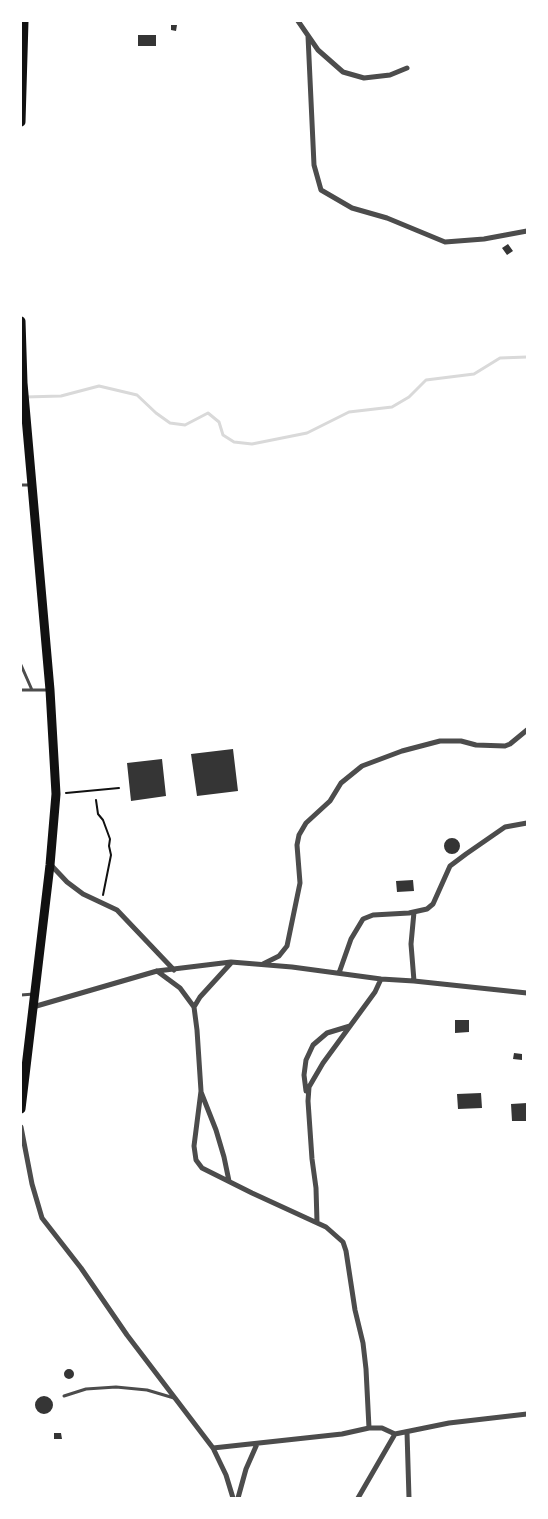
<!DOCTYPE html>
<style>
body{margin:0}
#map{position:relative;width:548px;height:1519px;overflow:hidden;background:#fff;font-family:Raleway,sans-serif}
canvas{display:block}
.frame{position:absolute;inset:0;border:22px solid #fff;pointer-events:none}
</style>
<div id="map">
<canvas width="548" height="1519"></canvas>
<div class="frame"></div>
</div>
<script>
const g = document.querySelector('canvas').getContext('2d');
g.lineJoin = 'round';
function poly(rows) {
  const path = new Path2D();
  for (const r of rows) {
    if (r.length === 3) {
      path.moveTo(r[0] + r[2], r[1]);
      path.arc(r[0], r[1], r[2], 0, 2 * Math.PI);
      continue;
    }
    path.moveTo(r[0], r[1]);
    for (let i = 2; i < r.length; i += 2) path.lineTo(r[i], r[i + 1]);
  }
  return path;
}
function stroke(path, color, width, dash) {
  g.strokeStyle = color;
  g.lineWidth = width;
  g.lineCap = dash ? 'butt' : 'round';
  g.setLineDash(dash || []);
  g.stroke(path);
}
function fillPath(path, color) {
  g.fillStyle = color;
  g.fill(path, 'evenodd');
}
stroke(poly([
 [25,397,61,396,99,386,137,395,156,413,170,423,185,425,208,413,219,422,223,435,234,442,252,444,307,433,349,412,392,407,409,397,426,380,474,374,500,358,527,357]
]), '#d9d9d9', 3);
fillPath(poly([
 [171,25,177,25,176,31,171,30],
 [138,35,156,35,156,46,138,46],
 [508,244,513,251,507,255,502,248],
 [233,749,238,791,197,796,191,754],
 [162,759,166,796,131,801,127,763],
 [452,846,8],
 [413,880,414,891,397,892,396,881],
 [455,1020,469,1020,469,1032,455,1033],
 [514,1053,522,1054,522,1060,513,1059],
 [481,1093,482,1108,458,1109,457,1094],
 [527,1103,527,1121,512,1121,511,1104],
 [69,1374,5],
 [44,1405,9],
 [54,1433,61,1433,62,1439,54,1439]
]), '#353535');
stroke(poly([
 [66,793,119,788],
 [96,800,98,814,103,820,110,839,109,846,111,855,103,895]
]), '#111', 2);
stroke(poly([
 [21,485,31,485],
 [21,665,32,690],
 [21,690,50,690],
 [21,995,34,994],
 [64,1396,86,1389,116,1387,147,1390,174,1398]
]), '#4c4c4c', 3);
stroke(poly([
 [298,21,318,50,343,72,364,78,390,75,407,68],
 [308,36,314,165,321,190,352,208,387,218,445,242,484,239,527,231],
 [51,865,67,882,83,894,117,910,174,970],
 [263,964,279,956,287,946,300,883,297,845,299,835,306,823,330,801,341,783,362,766,402,751,440,741,461,741,476,745,505,746,510,744,527,730],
 [157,971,180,988,194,1007,197,1030,201,1091,194,1146,196,1160,202,1168,252,1193,326,1227,343,1242,346,1251,355,1310,363,1343,366,1369,369,1428],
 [339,973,351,939,363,919,373,915,409,913,427,909,433,904,450,866,466,854,505,827,527,823],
 [414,981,411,944,414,912],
 [33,1007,157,971,231,962,292,967,381,979,414,981,527,993],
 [194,1007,200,997,231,963],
 [306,1091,304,1075,306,1060,313,1045,327,1033,350,1026],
 [201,1092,216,1130,224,1157,229,1181],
 [21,1127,32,1184,42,1218,81,1268,127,1335,213,1448,226,1475,233,1498],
 [317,1222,316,1188,312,1159,308,1101,309,1087,323,1063,375,992,381,979],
 [407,1432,409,1498],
 [213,1448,342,1434,369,1428,382,1428,395,1434,449,1423,527,1414],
 [238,1498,246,1469,257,1444],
 [358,1498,395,1434]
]), '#4c4c4c', 5);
stroke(poly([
 [21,122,24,21],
 [21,321,23,383,50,690,56,794,50,865,21,1109]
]), '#111', 9);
</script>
